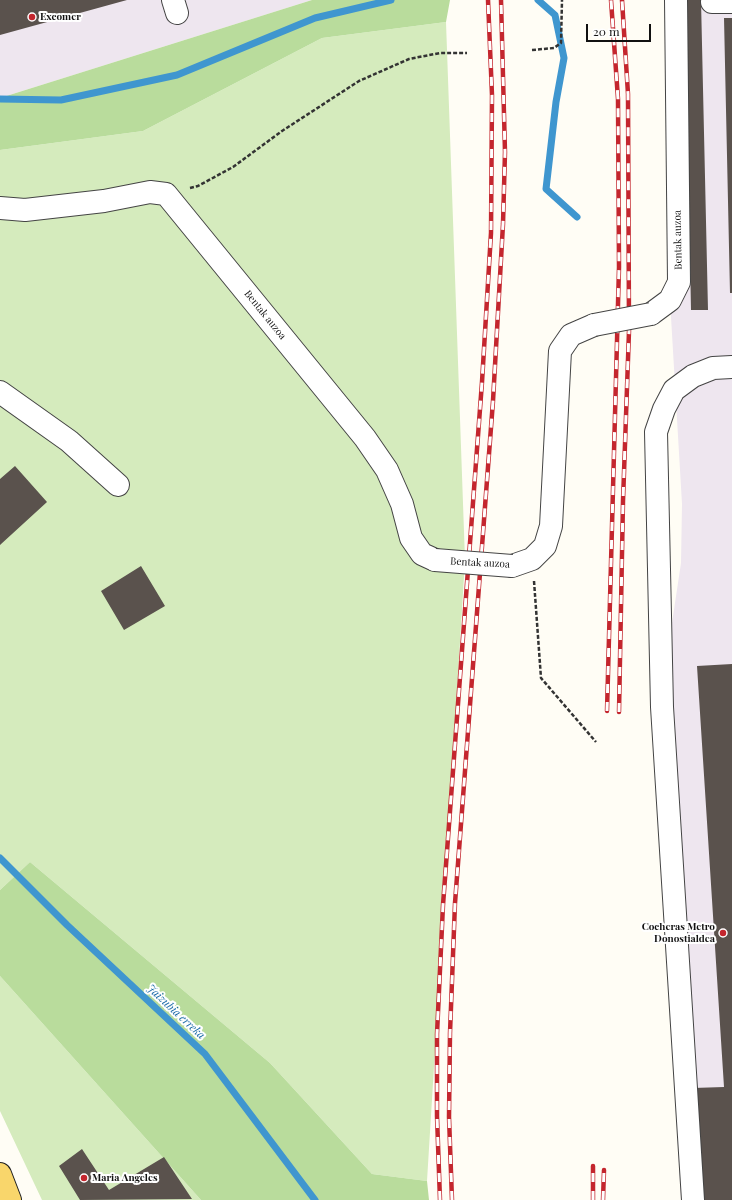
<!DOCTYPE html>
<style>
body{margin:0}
#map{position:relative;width:732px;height:1200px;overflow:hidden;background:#fffdf5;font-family:"Playfair Display",serif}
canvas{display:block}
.scale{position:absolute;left:586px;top:24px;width:65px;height:18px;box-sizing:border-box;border:2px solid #111;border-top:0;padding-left:5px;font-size:12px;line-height:14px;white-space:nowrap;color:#111;-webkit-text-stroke:3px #fff;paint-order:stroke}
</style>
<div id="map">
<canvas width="732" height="1200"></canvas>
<div class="scale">20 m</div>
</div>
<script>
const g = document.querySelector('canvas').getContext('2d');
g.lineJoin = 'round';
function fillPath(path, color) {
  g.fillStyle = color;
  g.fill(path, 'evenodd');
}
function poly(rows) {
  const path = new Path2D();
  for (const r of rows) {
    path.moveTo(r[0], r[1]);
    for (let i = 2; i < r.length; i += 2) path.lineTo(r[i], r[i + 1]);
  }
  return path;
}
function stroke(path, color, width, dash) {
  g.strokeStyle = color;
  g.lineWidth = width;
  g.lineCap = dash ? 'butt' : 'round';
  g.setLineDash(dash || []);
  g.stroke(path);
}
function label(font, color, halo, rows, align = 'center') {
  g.font = font + ' "Playfair Display",serif';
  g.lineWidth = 4;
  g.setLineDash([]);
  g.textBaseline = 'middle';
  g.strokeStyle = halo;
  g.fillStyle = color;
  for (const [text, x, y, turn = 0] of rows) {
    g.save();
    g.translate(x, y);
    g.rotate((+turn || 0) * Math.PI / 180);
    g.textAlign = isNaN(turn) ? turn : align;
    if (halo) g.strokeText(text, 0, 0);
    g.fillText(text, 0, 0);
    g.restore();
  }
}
fillPath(poly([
 [0,0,312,0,0,98],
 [675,0,732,0,732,1200,681,1200,655,736,681,563,682,504,670,300]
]), '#eee6ef');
fillPath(poly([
 [446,22,465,560,427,1181,372,1174,270,1063,30,862,0,890,0,150,143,131,322,38],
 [0,976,201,1200,42,1200,0,1111]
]), '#d5ebbd');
fillPath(poly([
 [312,0,450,0,446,22,322,38,143,131,0,150,0,98],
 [30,862,270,1063,372,1174,427,1181,429,1200,201,1200,0,976,0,890]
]), '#b9dc9c');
stroke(poly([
 [538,0,555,15,564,58,556,102,546,189,577,217],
 [0,99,61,100,177,75,315,18,391,0],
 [0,858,67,925,205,1054,315,1200]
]), '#3f96cf', 7);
fillPath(poly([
 [0,0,127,0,0,35],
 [685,0,701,0,708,310,691,310],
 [724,18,732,18,732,293,730,293],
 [15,466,47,502,0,545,0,479],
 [141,566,165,606,124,630,101,591],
 [732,664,732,1200,701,1200,693,1088,724,1087,697,666],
 [82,1149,109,1190,164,1157,192,1199,80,1200,59,1166]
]), '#5a524d');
const minor = poly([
 [173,0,177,13],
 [712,2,732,2],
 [0,208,25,210,104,201,150,192,166,194,365,438,387,470,402,504,411,538,422,554,435,560],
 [651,314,670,300,679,282,676,0],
 [0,392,69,441,118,485],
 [512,566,532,559,545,546,551,526,560,351,571,335,594,325],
 [693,1200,662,707,656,432,664,409,674,390,693,376,713,368,732,367]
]);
const major = poly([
 [0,1174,10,1200]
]);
stroke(minor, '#444', 24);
stroke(major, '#222', 24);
stroke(poly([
 [532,50,554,48,561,43,562,0],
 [190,188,198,186,233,167,282,131,359,81,409,59,440,53,467,53],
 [534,581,541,678,596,742]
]), '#333', 2.5, [4, 2]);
stroke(minor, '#fff', 22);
stroke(major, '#f9d66b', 22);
const rail = poly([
 [607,711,619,267,618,99,611,0],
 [619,712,623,501,629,331,628,94,622,0],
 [440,1200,437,1116,437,1034,443,905,482,382,491,233,492,95,488,0],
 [452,1200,449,1117,450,1033,455,903,493,401,503,224,505,152,501,0],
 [593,1200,593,1166],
 [603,1200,604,1170]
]);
stroke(rail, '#c4262e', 4.5);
stroke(rail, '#fff', 3, [9]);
const minorBridge = poly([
 [594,325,651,314],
 [435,560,512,566]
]);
stroke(minorBridge, '#444', 24, []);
stroke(minorBridge, '#fff', 22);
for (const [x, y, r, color] of [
 [32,17,4,"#c4262e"],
 [723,933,4,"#c4262e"],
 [84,1178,4,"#c4262e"]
]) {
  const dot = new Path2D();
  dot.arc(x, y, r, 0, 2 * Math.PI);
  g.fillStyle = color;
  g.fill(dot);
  stroke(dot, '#fff', 1.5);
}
label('bold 10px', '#111', '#fff', [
 ["Excomer",40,17],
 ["Cocheras Metro",715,927,"right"],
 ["Donostialdea",715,939,"right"],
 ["Maria Angeles",92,1178]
], 'left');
label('10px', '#111', '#fff', [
 ["Bentak auzoa",678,240,-91],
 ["Bentak auzoa",265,315,51],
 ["Bentak auzoa",480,563,3]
]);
label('italic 11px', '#1768a6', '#fff', [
 ["Jaizubia erreka",176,1012,43]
]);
</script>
